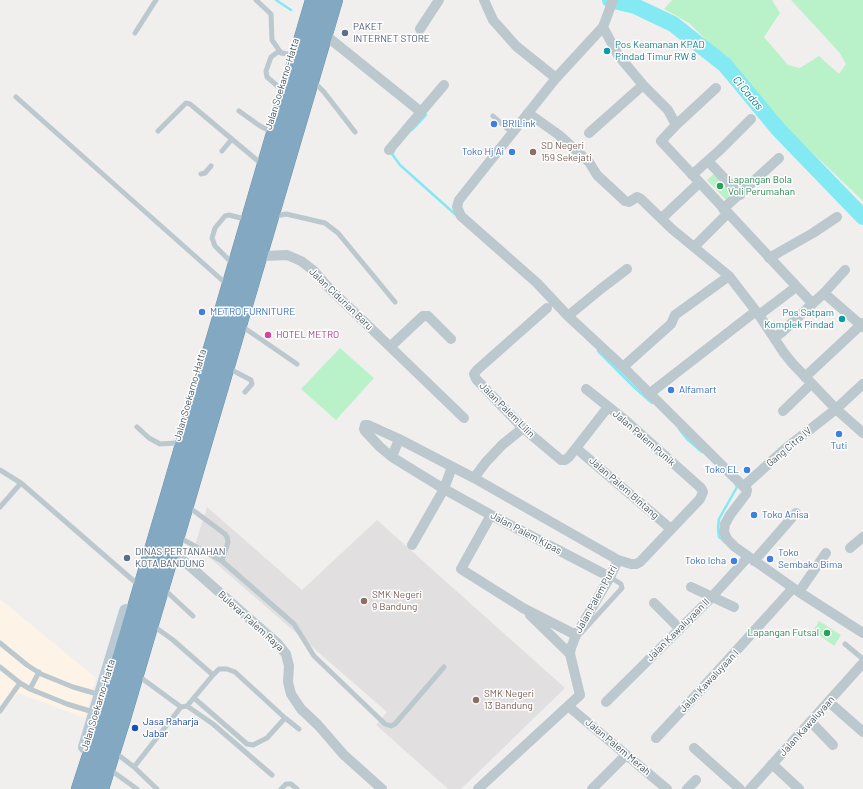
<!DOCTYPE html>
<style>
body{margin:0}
canvas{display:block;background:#f1eeee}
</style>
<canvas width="863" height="789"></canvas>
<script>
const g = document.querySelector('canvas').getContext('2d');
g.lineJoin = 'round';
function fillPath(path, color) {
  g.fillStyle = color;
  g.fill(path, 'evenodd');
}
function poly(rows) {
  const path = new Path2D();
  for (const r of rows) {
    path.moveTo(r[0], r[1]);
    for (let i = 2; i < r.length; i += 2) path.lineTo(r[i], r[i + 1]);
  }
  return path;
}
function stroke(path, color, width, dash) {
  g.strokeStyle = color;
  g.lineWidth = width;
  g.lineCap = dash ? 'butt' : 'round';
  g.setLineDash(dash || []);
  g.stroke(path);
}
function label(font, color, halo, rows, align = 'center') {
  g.font = font + ' Barlow,sans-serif';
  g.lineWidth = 3;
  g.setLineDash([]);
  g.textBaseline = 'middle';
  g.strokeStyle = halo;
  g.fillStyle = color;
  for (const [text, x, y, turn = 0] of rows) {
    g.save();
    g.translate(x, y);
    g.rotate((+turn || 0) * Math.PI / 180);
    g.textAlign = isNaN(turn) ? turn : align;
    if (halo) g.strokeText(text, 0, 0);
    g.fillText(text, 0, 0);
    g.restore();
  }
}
fillPath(poly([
 [0,599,96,678,85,718,18,693,0,714]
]), '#fdf3e6');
fillPath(poly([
 [207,507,302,590,377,520,565,688,461,789,448,789,376,725,387,712,195,545]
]), '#e2dfe1');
fillPath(poly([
 [672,0,772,0,780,13,764,37,788,65,800,68,819,56,839,74,846,64,839,52,791,0,863,0,863,201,801,142,762,102,730,63,689,23,664,9],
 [715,173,734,193,726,200,707,180],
 [340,348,374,378,336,420,301,389],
 [819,621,841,635,834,646,813,631]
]), '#b9f2c8');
stroke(poly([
 [276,0,291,10],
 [412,130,426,115,423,112],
 [394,151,392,154,400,165,456,215],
 [598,351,634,387,652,403],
 [679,429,687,439,702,452],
 [724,541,719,537,718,528,719,519,737,487,736,485]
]), '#83e9f2', 2.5);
stroke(poly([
 [610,0,635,6,673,24,725,65,778,129,863,217]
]), '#83e9f2', 16);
const highway = poly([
 [81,789,107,709,171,492,315,0],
 [99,789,120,722,333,0]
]);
stroke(highway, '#6e94ac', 20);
stroke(poly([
 [256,0,271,14,272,40,281,53],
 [135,33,156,0],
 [316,84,324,92,355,132],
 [281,89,267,77,266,71,271,57,275,54,278,52,291,55],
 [16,97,223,281],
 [239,111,260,126,268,130],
 [493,116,512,133],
 [158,131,186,103,190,104,258,161],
 [222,151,232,139],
 [201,174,205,173,211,166],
 [276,216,286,214,325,223,338,233,395,302],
 [229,260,215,246,212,238,215,228,225,216,229,215,241,218],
 [243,327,297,364],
 [230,369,251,380,252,384,245,392],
 [137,427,149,438,160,444,176,443],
 [0,470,21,483,135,582],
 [0,507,21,483],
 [190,508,225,534,227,537,228,542,222,561,294,624,314,656,385,724,391,726,395,724,444,667],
 [180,538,222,561],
 [166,591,193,616],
 [581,633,622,588,621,584,610,577],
 [0,643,27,665,41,674,73,687,101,695],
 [845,644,863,659],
 [0,667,20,683,30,689,67,704,93,712],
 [213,675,219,669,227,669,235,672,285,718],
 [140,677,181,707,187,706,213,675,173,640,155,627],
 [30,689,39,672],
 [194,698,247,744,253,745,267,738,285,718,299,729],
 [187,706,213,724,272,775],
 [0,711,20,683],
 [117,754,134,767,157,789],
 [134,767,181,707],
 [112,771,137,789],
 [281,789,286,784,291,784,297,789]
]), '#bbc8ce', 5);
stroke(poly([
 [484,0,493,20,516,46,556,78],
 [613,0,603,27,556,78,459,200,457,207,461,216,537,283,568,316,623,367,747,490,746,494,730,515,725,524,724,532,727,539,735,547,799,592,863,633],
 [603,27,618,55,643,85,668,110,676,125],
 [420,29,439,0],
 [329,38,421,112,389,150],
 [716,88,676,125,661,141,812,303],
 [421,112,444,85],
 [528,113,559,135,581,155,589,162,597,175,625,201,629,202,637,197,641,199,672,229,729,276,759,315,784,353,793,364,836,409,863,433],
 [589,133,643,85],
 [708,161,740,195],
 [692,175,721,149,751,119],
 [723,209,779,158],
 [662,218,699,183],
 [694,247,728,213],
 [264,256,287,255,301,261,314,271,327,286,464,418],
 [769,258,813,233,837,217],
 [824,293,863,327],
 [547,308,477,370,474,374,476,379,523,428,561,460,565,460,569,457,608,407],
 [759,315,796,287],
 [568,316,602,288,627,269],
 [774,338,782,332,824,293,845,270],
 [391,346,423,316,428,316,451,339],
 [623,367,671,324,675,315,729,276],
 [805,377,863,323],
 [586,389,625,420,701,488,703,492,700,499,640,562,636,564,631,564,618,560,474,478,399,439,368,425,365,425,364,429,365,431,380,447,392,457,444,489,491,515,610,577],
 [649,394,756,311],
 [783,411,811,384],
 [576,448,671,529],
 [392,457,399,439],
 [474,478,486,462,502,445,523,428],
 [744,486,785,449,836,409,863,384],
 [491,515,461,569,523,608,576,635],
 [412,545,444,489,452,467],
 [850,548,863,537],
 [176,554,277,643,286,654,289,666,288,682,291,694,301,709,318,725,344,755,382,789],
 [754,561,796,513],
 [691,587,734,607],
 [799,592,826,553],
 [654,603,680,629],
 [530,615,570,654],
 [606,702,709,600,748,557],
 [829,702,863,732],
 [568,706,667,789],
 [811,722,833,745],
 [656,738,697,694,793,588],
 [694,748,740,789],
 [772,764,799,789],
 [478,789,580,695,570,654,571,648,576,635,610,577,618,560],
 [592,789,626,755],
 [687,789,696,780],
 [750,789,863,663]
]), '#bbc8ce', 10);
stroke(poly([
 [85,747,126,611]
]), '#bacad4', 14);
stroke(highway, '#82a9c1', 19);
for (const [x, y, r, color] of [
 [345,33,4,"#5c6f8a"],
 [607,51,4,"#0f9aa8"],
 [494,124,4,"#3f7fe0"],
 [512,152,4,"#3f7fe0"],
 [533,152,4,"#8d6e63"],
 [720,186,4,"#2e9e5b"],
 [202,312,4,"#3f7fe0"],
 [842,319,4,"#0f9aa8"],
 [268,335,4,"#d1479c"],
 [671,390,4,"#3f7fe0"],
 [839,434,4,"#3f7fe0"],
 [747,470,4,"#3f7fe0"],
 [754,515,4,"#3f7fe0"],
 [127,558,4,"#5c6f8a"],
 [770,559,4,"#3f7fe0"],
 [734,561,4,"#3f7fe0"],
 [364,601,4,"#8d6e63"],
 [827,633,4,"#2e9e5b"],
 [476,700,4,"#8d6e63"],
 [135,728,4,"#1a4fb4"]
]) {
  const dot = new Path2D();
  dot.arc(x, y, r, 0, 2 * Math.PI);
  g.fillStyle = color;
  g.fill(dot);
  stroke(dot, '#fff', 1.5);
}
label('10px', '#4e5e75', '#fff', [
 ["PAKET",353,27],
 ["INTERNET STORE",353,39],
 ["DINAS PERTANAHAN",135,552],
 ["KOTA BANDUNG",135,564]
], 'left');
label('10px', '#0d838f', '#fff', [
 ["Pos Keamanan KPAD",615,45],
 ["Pindad Timur RW 8",615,57],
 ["Pos Satpam",834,313,"right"],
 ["Komplek Pindad",834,325,"right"]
], 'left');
label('10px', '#45555d', '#fff', [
 ["Jalan Soekarno-Hatta",282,84,-73],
 ["Jalan Cidurian Baru",341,299,44],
 ["Jalan Soekarno-Hatta",190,395,-74],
 ["Jalan Palem Lilin",507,410,45],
 ["Jalan Palem Punik",644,438,41],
 ["Gang Citra IV",789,447,-40],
 ["Jalan Palem Bintang",624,488,41],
 ["Jalan Palem Kipas",526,533,28],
 ["Jalan Palem Putri",596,599,-61],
 ["Bulevar Palem Raya",251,621,42],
 ["Jalan Kawaluyaan II",678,630,-45],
 ["Jalan Kawaluyaan I",709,681,-47],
 ["Jalan Soekarno-Hatta",98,705,-73],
 ["Jalan Kawaluyaan",807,726,-48],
 ["Jalan Palem Merah",618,747,40]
]);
label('10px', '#366cbe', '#fff', [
 ["BRILink",502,124],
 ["Toko Hj Ai",504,152,"right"],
 ["METRO FURNITURE",210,312],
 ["Alfamart",679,390],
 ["Tuti",839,446,"center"],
 ["Toko EL",739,470,"right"],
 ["Toko Anisa",762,515],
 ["Toko",778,553],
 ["Sembako Bima",778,565],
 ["Toko Icha",726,561,"right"]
], 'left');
label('10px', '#785e54', '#fff', [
 ["SD Negeri",541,146],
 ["159 Sekejati",541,158],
 ["SMK Negeri",372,595],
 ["9 Bandung",372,607],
 ["SMK Negeri",484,694],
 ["13 Bandung",484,706]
], 'left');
label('10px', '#27864d', '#fff', [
 ["Lapangan Bola",728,180],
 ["Voli Perumahan",728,192],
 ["Lapangan Futsal",819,633,"right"]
], 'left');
label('10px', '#b23c85', '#fff', [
 ["HOTEL METRO",276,335]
], 'left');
label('10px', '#164399', '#fff', [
 ["Jasa Raharja",143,722],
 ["Jabar",143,734]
], 'left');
label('italic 11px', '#06808a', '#fff', [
 ["Ci Cadas",748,93,50]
]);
</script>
